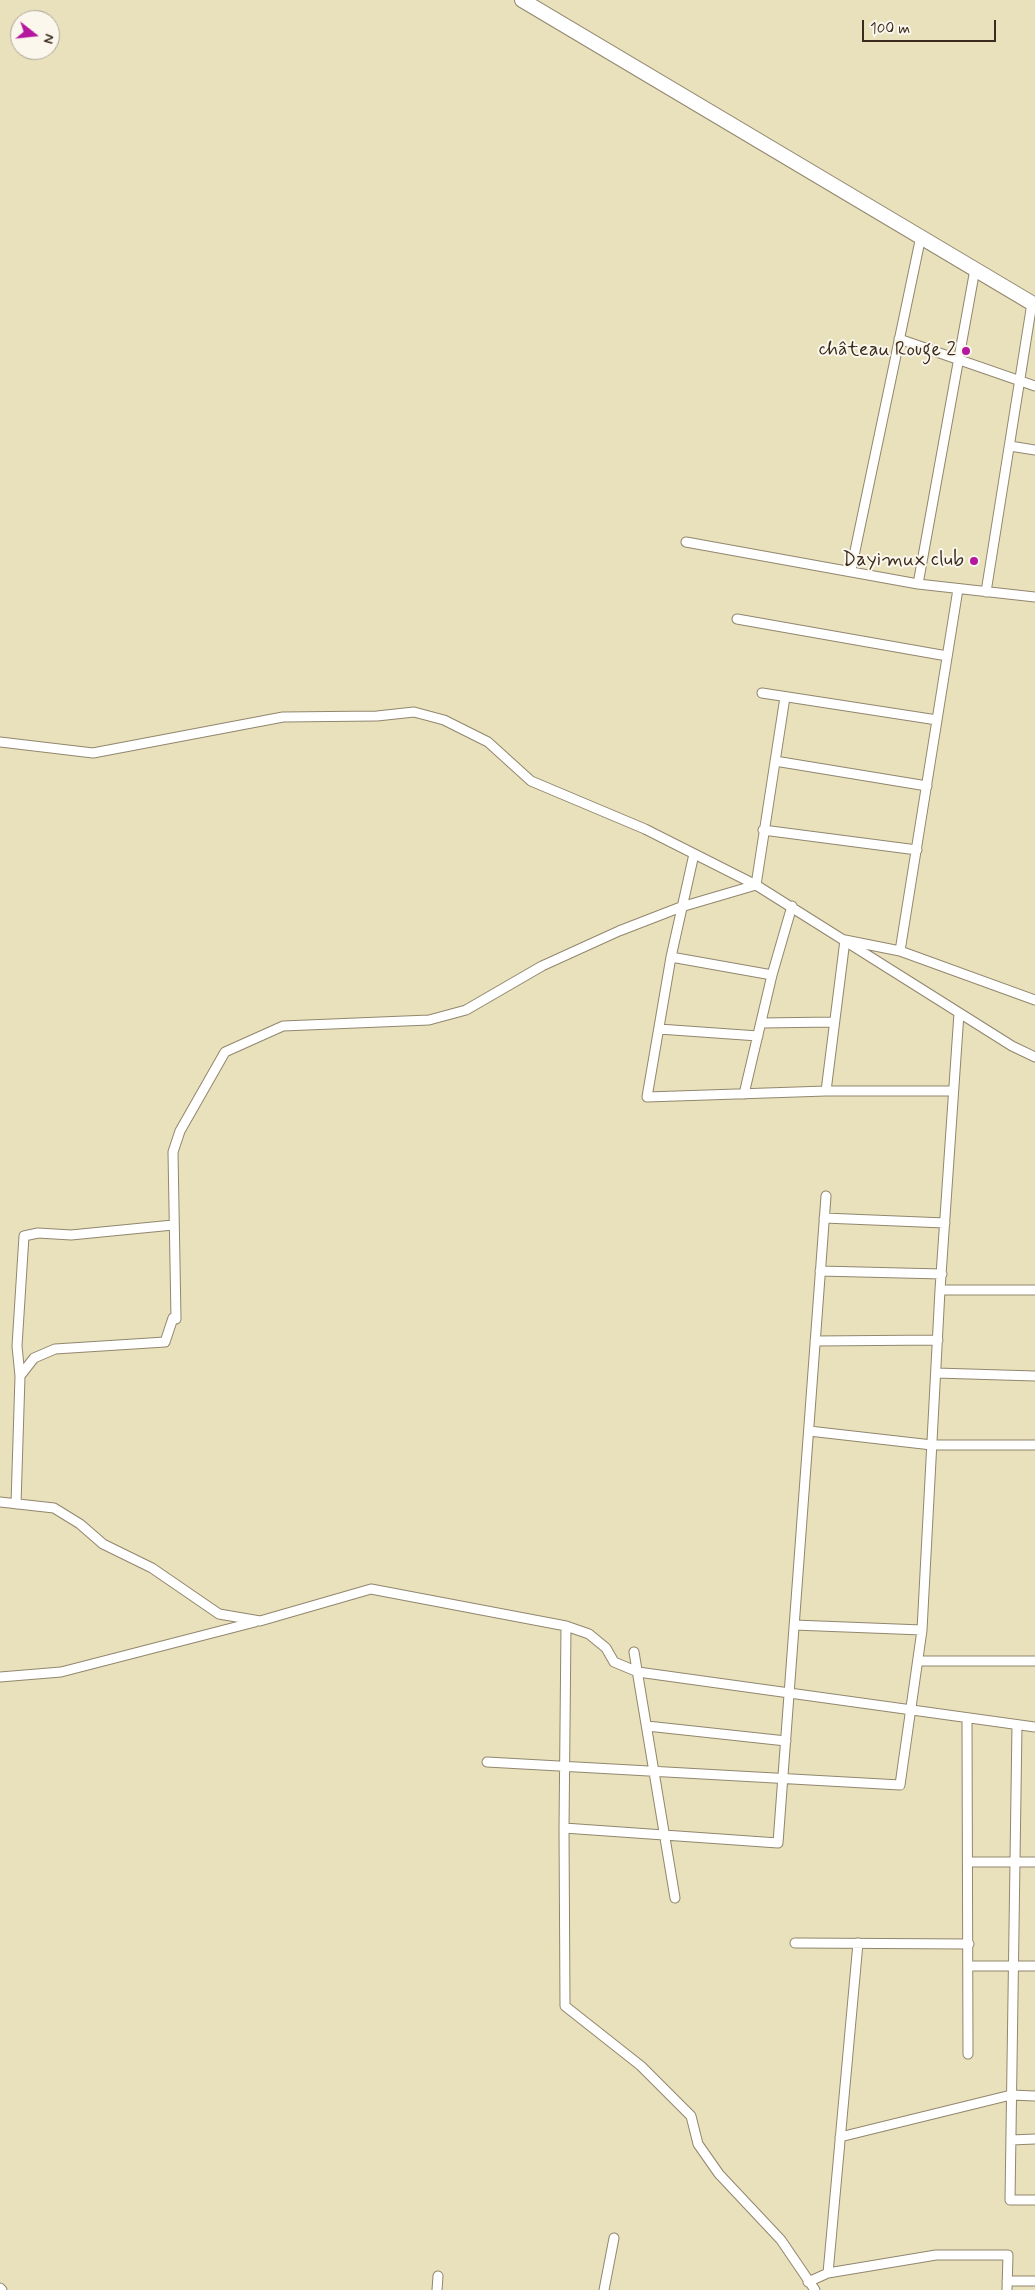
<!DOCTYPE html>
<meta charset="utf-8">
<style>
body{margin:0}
#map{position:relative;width:1035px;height:2290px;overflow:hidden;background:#e8e1bc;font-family:Mynerve,sans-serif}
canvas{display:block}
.north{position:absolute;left:10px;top:10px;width:50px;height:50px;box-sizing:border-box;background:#fbf7ec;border:1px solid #aea59a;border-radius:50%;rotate:106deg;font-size:14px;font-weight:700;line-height:20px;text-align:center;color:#3b2a1e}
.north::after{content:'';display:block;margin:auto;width:18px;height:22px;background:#b5179e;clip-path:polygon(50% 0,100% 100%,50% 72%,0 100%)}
.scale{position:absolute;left:862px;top:20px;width:134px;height:22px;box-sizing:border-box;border:2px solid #3b2a1e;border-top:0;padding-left:6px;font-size:15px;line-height:18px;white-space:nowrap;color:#3b2a1e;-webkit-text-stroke:4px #fbf7ec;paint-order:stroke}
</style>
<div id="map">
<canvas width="1035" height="2290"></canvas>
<div class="north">N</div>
<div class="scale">100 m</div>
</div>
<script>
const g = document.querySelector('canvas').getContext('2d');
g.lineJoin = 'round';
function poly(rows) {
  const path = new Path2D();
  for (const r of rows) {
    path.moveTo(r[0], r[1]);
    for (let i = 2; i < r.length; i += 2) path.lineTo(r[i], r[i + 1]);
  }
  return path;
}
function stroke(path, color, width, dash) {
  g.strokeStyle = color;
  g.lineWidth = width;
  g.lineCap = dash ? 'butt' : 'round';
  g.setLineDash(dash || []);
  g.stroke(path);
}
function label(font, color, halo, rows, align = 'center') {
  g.font = font + ' Mynerve,sans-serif';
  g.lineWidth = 4;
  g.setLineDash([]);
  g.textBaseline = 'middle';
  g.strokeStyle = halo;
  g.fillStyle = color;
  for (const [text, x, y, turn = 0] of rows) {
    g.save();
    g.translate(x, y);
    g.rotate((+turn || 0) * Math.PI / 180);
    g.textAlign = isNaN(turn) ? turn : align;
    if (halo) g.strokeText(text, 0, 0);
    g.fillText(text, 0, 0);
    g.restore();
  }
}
const street = poly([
 [899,339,1035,386],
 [1010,446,1035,450],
 [686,542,918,584,1035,597],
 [851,570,921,236],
 [918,584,975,269],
 [986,592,1032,303],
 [737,619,947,656],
 [762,693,937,720],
 [0,742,93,753,283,717,377,716,414,712,444,720,488,742,531,781,645,829,756,885,1012,1046,1035,1057],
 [775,761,927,786],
 [763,830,917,850],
 [694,854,671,957,647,1097,826,1091,953,1091],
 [900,951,958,589],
 [671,957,772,975],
 [761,1023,834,1022],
 [659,1029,758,1036],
 [826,1091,845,940,900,951,1035,1000],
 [744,1094,772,975,792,906],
 [824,1218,945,1223],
 [820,1271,942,1274],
 [940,1290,1035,1290],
 [815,1341,938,1340],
 [936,1373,1035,1376],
 [20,1376,34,1358,55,1349,165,1342,173,1318,176,1319,173,1152,180,1131,225,1052,283,1026,429,1020,466,1010,542,966,619,931,681,907,756,885,785,697],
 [809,1431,932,1445,1035,1445],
 [0,1502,54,1508,80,1524,103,1544,152,1568,219,1614,260,1621,371,1589,566,1626,589,1634,606,1648,614,1662,638,1672,1035,1727],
 [16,1504,20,1376,17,1346,24,1236,38,1233,71,1235,173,1225],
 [794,1625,922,1630],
 [566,1626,564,1828,565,2006,641,2066,691,2116,698,2144,719,2174,781,2240,815,2290],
 [634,1652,675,1898],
 [918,1661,1035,1661],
 [0,1677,61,1672,255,1622],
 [967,1719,968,2054],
 [1017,1725,1010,2200,1035,2200],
 [647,1726,786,1741],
 [487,1762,900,1785,922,1630,940,1290,959,1013],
 [564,1828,778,1843,826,1196],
 [969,1862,1035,1862],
 [795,1943,969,1944],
 [968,1966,1035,1966],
 [840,2137,1011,2095,1035,2096],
 [1011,2140,1035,2139],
 [828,2273,858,1943],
 [1007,2281,1035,2281],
 [808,2282,828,2273,936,2255,1008,2255,1007,2290],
 [0,2288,2,2290],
 [437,2290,438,2276],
 [604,2290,614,2238]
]);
const secondary = poly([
 [522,0,1035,305]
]);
stroke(street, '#92866d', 11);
stroke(secondary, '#92866d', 16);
stroke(street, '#fff', 9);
stroke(secondary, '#fff', 14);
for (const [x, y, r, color] of [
 [966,351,5,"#b5179e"],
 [974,561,5,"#b5179e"]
]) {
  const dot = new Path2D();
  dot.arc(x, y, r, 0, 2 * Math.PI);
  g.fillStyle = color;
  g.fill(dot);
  stroke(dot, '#fbf7ec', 2);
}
label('20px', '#3b2a1e', '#fbf7ec', [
 ["château Rouge 2",956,351],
 ["Dayimux club",964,561]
], 'right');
</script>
